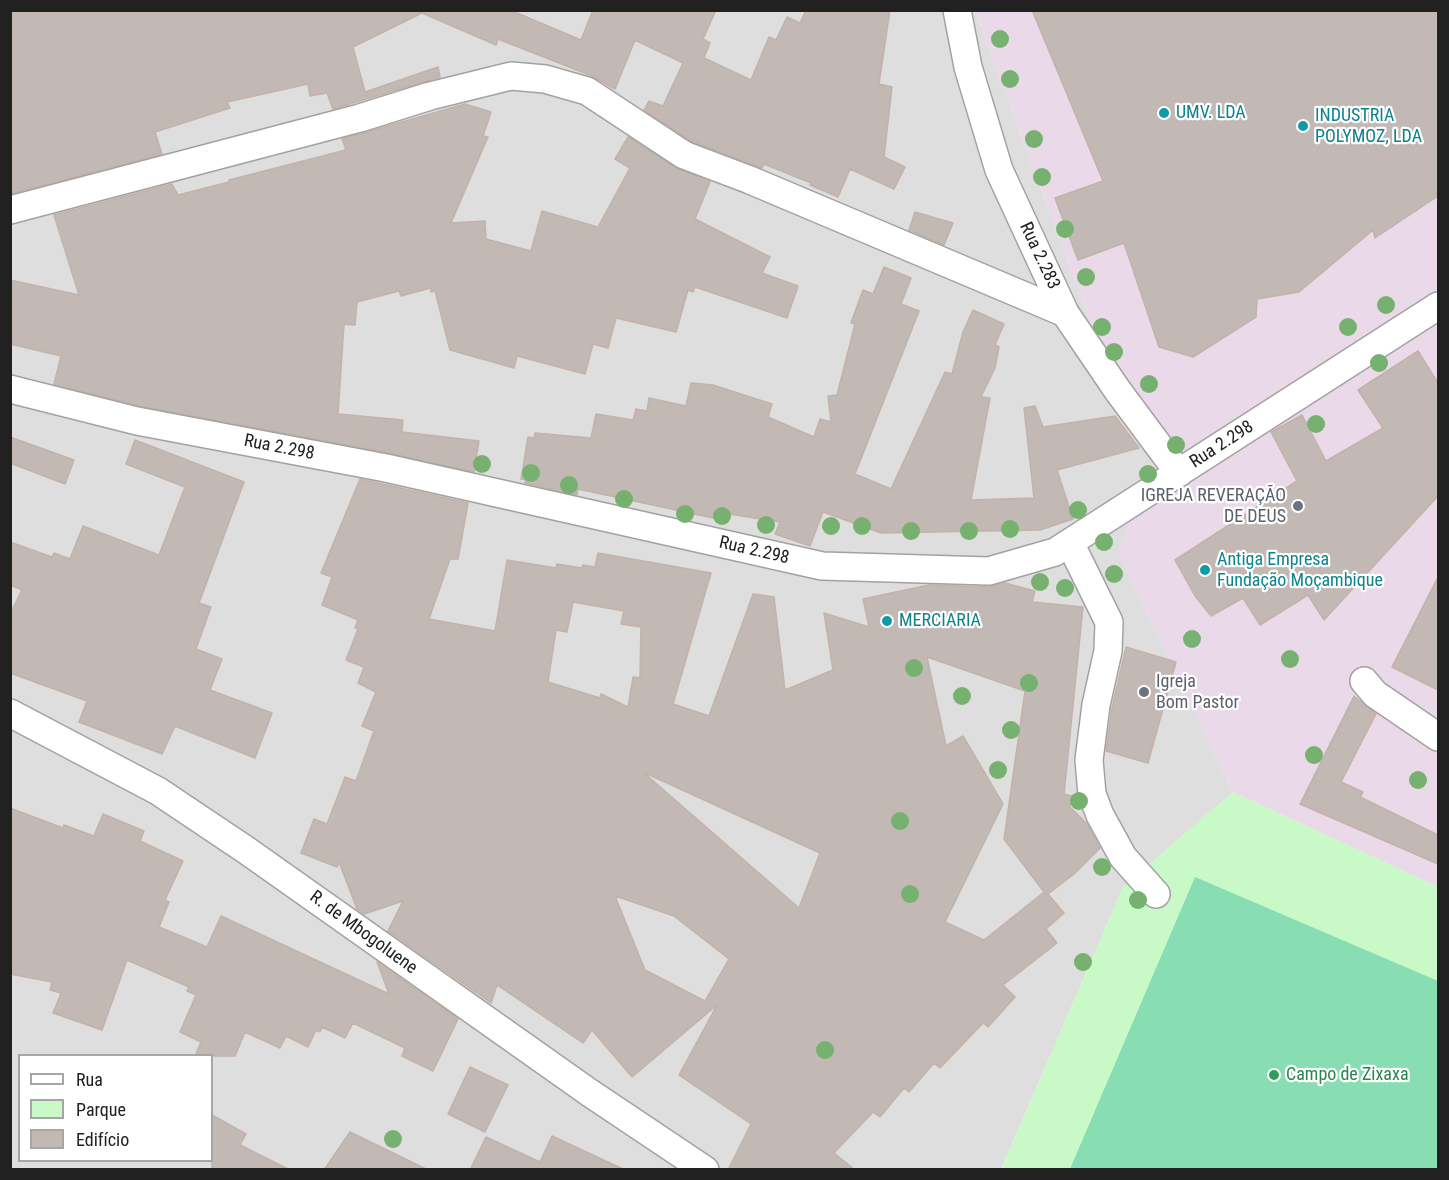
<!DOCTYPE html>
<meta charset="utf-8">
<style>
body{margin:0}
#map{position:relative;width:1449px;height:1180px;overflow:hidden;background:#f1ede8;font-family:"Roboto Condensed",sans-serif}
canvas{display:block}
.frame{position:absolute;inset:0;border:12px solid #212121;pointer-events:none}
.legend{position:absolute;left:18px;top:1054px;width:195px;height:108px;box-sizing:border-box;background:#fff;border:2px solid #a6a6a6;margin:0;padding:8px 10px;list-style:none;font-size:18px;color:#212121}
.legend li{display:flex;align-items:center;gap:12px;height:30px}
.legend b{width:30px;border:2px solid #a6a6a6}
</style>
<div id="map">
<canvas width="1449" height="1180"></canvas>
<div class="frame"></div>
<ul class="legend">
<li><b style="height:8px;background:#fff"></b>Rua</li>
<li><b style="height:16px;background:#c9f9c7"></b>Parque</li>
<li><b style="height:16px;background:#c2b8b4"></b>Edifício</li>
</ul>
</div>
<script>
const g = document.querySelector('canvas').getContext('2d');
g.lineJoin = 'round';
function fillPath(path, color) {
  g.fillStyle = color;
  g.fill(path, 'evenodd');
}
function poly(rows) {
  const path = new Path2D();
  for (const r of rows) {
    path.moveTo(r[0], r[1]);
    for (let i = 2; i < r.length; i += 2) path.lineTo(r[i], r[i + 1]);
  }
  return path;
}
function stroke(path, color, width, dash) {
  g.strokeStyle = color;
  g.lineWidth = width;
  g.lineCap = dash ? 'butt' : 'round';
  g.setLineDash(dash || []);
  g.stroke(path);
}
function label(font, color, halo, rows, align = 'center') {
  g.font = font + ' "Roboto Condensed",sans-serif';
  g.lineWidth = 4.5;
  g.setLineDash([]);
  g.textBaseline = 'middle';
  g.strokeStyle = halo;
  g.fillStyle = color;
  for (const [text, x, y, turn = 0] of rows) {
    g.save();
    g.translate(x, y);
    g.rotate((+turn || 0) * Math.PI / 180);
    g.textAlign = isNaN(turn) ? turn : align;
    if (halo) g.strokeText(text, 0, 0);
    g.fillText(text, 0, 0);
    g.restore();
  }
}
fillPath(poly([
 [10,11,975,11,1112,380,1153,457,1119,554,1233,792,1123,887,1001,1169,11,1169],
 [20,1056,212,1056,212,1160,20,1160]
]), '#dfdede');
fillPath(poly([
 [975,11,1438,11,1438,887,1233,792,1119,554,1153,456,1112,380]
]), '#eadae9');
fillPath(poly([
 [1233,792,1438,887,1438,1169,1001,1170,1123,887]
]), '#c9f9c7');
fillPath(poly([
 [1195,877,1438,981,1438,1169,1070,1169]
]), '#88deb2');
const building = poly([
 [10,10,510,10,581,40,593,10,716,10,703,39,710,43,704,58,751,80,769,37,776,40,787,17,800,23,806,10,890,10,879,84,892,87,884,157,905,167,894,189,850,169,838,197,810,185,811,183,764,164,762,168,691,141,644,110,649,101,663,106,683,63,635,40,615,89,592,76,498,39,496,45,422,13,353,47,365,92,438,67,440,77,333,109,327,93,310,96,308,84,227,102,230,108,155,132,162,154,10,194,10,10],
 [1032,10,1438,10,1438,196,1375,238,1373,230,1299,292,1257,299,1256,317,1193,357,1159,347,1124,243,1078,260,1055,198,1103,181,1032,10],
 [465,104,491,112,483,136,488,137,451,223,485,221,486,239,531,251,542,211,598,227,630,168,615,159,628,137,676,168,710,182,695,219,770,257,762,273,798,286,787,318,695,287,693,292,688,290,676,332,616,318,608,348,593,344,585,374,517,356,514,368,450,350,435,291,431,292,431,288,401,296,399,291,357,302,355,325,344,324,338,414,403,420,402,432,479,441,474,472,389,453,140,406,54,384,61,356,10,344,10,280,79,295,54,215,172,184,178,195,229,182,229,180,346,150,342,139,465,104],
 [915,212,953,223,944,245,909,230,915,212],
 [884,267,911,278,901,304,919,311,855,474,891,489,945,372,952,374,963,332,973,310,1004,324,995,345,999,347,995,368,981,397,990,398,971,500,1034,498,1024,408,1035,406,1043,427,1115,416,1139,448,1057,470,1073,519,1040,530,881,533,823,512,810,546,775,534,780,522,729,514,727,521,578,489,577,495,525,483,526,480,521,479,528,437,534,438,535,433,591,438,596,414,633,420,636,409,647,411,649,398,686,406,691,383,713,385,772,404,768,417,814,437,820,419,831,422,828,396,837,395,855,324,851,323,863,290,873,294,884,267],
 [1418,351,1438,383,1438,496,1324,620,1308,595,1260,625,1243,598,1211,616,1195,596,1175,560,1297,481,1271,432,1302,415,1326,461,1383,428,1358,390,1418,351],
 [10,437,74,460,65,484,10,463,10,437],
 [135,440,244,482,199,603,211,607,196,649,222,659,210,690,272,713,255,758,175,726,162,754,79,722,87,701,10,673,10,614,22,590,10,585,10,542,52,557,54,553,70,559,83,526,159,555,185,487,126,464,135,440],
 [360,479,468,503,458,559,450,559,429,619,495,631,507,560,556,568,557,564,582,568,583,565,595,567,598,553,711,573,673,704,709,716,753,594,774,597,785,690,833,670,824,613,869,627,863,599,929,585,989,587,1005,583,1035,591,1032,602,1083,607,1064,794,1072,796,1070,807,1087,824,1100,848,1074,874,1048,894,1064,913,1046,929,1057,943,1003,985,1015,997,988,1027,983,1023,940,1068,934,1063,909,1092,904,1088,880,1117,873,1112,834,1153,855,1170,728,1170,751,1124,679,1075,717,1005,632,1077,592,1030,583,1043,497,985,491,1003,388,931,403,901,364,914,357,909,339,862,337,867,301,853,314,819,327,824,345,777,356,781,374,731,362,726,376,692,358,683,364,667,346,660,358,629,355,628,358,620,322,605,332,577,321,573,360,479],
 [573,602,624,611,621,624,641,627,640,678,633,677,628,707,601,694,600,698,548,682,556,630,567,632,573,602],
 [927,657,1025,691,1004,839,1044,892,984,940,945,922,1003,804,963,736,946,746,927,657],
 [643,772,820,853,799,908,643,772],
 [615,896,674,916,729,959,705,1001,645,970,615,896],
 [1438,577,1438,690,1392,667,1438,577],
 [1126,647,1176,662,1148,763,1106,751,1112,708,1126,647],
 [1354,696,1376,714,1341,782,1363,792,1360,797,1438,835,1438,864,1300,804,1354,696],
 [10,808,63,828,64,825,94,836,103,814,144,831,140,841,183,861,165,900,169,902,159,927,207,947,221,916,389,994,377,962,458,1019,433,1071,402,1056,405,1048,353,1023,345,1038,322,1027,320,1032,316,1030,308,1047,286,1036,280,1048,245,1032,235,1056,195,1056,201,1042,180,1032,196,995,187,991,189,987,127,960,102,1030,53,1013,61,993,50,990,52,982,10,974,10,808],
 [470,1067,508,1085,485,1132,448,1114,470,1067],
 [212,1115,246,1134,240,1145,290,1170,212,1170,212,1115],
 [350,1132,428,1170,324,1170,350,1132],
 [552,1136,625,1170,470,1170,486,1137,540,1162,552,1136]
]);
fillPath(building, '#c2b8b4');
stroke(building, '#c3b2aa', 1.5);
const minor = poly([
 [957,10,968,67,999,170,1065,313,1118,391,1179,473],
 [10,210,360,118,430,96,511,76,545,79,587,91,684,155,750,180,1065,313],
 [10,389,137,421,386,468,822,566,989,571,1055,552,1438,306],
 [1070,543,1109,622,1108,651,1096,705,1089,760,1092,794,1100,815,1123,857,1156,894],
 [1364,681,1375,694,1438,737],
 [10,713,158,791,246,850,590,1093,705,1170]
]);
stroke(minor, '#a2a2a2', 30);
stroke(minor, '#fff', 27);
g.fillStyle = '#76b170';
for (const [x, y] of [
 [1000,39],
 [1010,79],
 [1034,139],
 [1042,177],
 [1065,229],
 [1086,277],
 [1386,305],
 [1102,327],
 [1348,327],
 [1114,352],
 [1379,363],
 [1149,384],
 [1316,424],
 [1176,445],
 [482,464],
 [531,473],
 [1148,474],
 [569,485],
 [624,499],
 [1078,510],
 [685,514],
 [722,516],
 [766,525],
 [831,526],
 [862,526],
 [1010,529],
 [911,531],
 [969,531],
 [1104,542],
 [1114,574],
 [1040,582],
 [1065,588],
 [1192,639],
 [1290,659],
 [914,668],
 [1029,683],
 [962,696],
 [1011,730],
 [1314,755],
 [998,770],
 [1418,780],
 [1079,801],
 [900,821],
 [1102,867],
 [910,894],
 [1138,900],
 [1083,962],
 [825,1050],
 [393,1139]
]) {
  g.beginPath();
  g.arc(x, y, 9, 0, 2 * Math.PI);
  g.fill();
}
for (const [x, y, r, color] of [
 [1164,113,6,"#0f9aa8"],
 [1303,126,6,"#0f9aa8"],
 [1298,506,6,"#6b7280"],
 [1205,570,6,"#0f9aa8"],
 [887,621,6,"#0f9aa8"],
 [1144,692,6,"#6b7280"],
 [1274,1075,6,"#2e9e5b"]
]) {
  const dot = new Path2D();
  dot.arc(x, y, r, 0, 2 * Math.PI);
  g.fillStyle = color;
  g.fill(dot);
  stroke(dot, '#fff', 2);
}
label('18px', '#0d838f', '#fff', [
 ["UMV. LDA",1176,113],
 ["INDUSTRIA",1315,116],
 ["POLYMOZ, LDA",1315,137],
 ["Antiga Empresa",1217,560],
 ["Fundação Moçambique",1217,581],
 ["MERCIARIA",899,621]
], 'left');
label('18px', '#212121', '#fff', [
 ["Rua 2.283",1039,256,65],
 ["Rua 2.298",1222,445,-33],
 ["Rua 2.298",279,448,11],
 ["Rua 2.298",754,551,13],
 ["R. de Mbogoluene",363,933,36]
]);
label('18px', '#5b616d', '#fff', [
 ["IGREJA REVERAÇÃO",1286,496],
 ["DE DEUS",1286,517],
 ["Igreja",1156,682,"left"],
 ["Bom Pastor",1156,703,"left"]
], 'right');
label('18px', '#27864d', '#fff', [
 ["Campo de Zixaxa",1286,1075]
], 'left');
</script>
